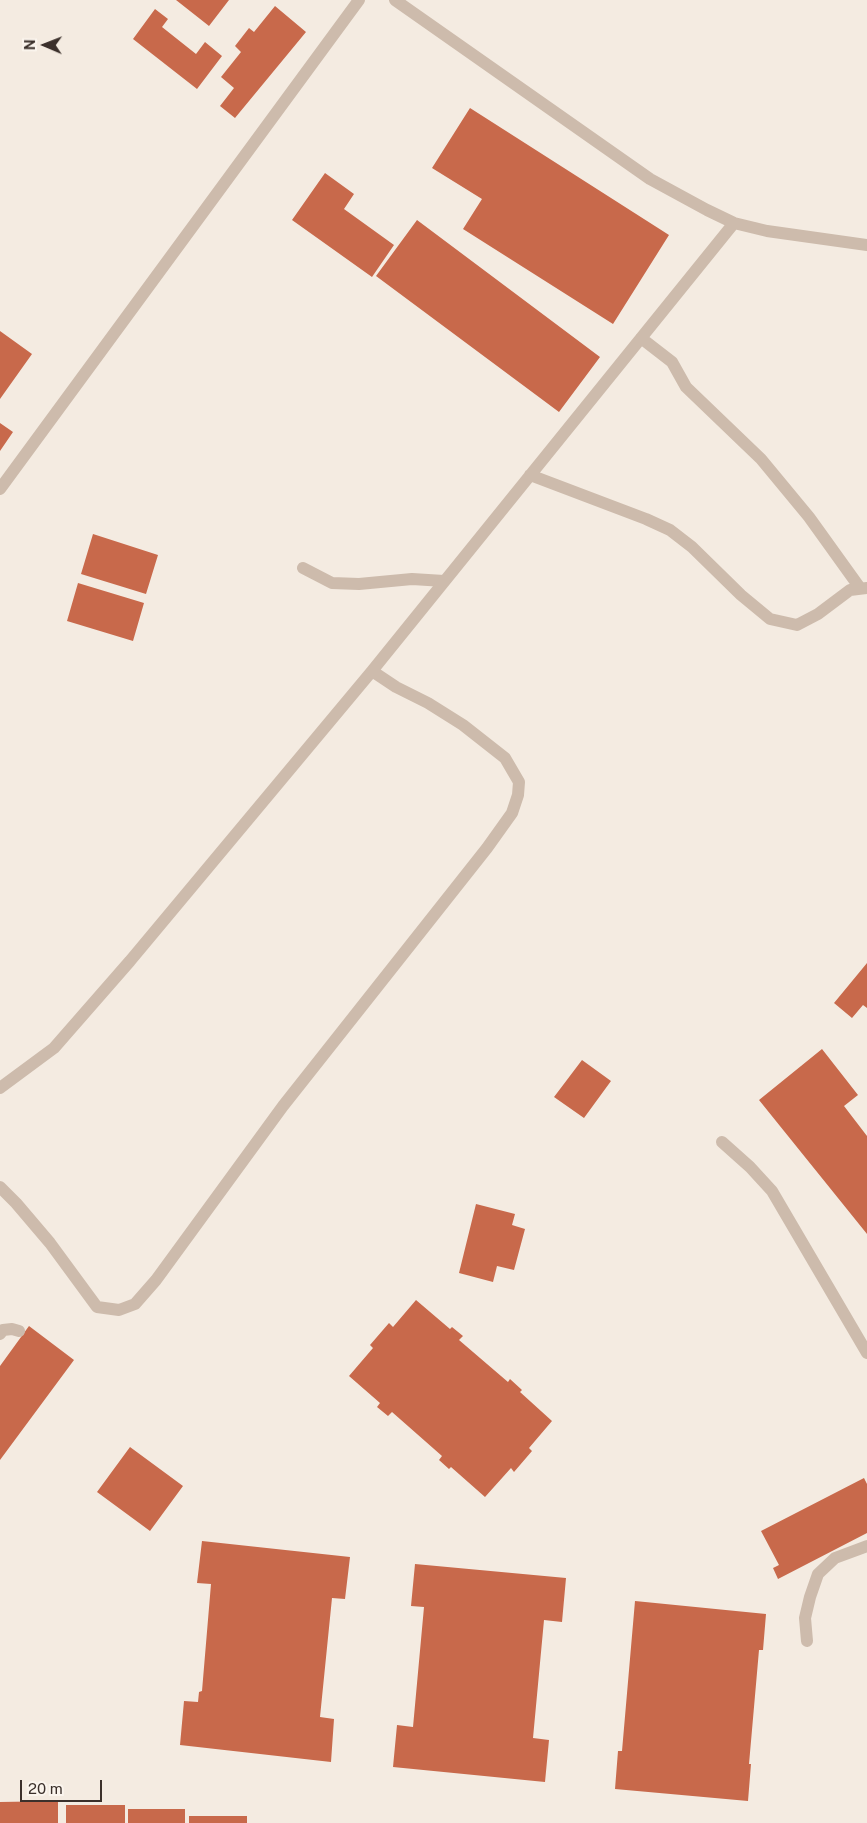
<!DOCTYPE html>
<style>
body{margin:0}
#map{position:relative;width:867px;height:1823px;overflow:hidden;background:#f4ebe1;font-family:"Public Sans",sans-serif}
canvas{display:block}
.north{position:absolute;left:20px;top:20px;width:50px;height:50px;-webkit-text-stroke:4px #fbf5ee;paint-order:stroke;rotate:271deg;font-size:14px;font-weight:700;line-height:20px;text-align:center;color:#3b302b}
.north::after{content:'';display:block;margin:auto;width:18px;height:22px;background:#3b302b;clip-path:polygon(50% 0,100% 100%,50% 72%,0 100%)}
.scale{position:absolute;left:20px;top:1780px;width:82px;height:22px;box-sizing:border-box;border:2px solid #3b302b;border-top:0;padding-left:6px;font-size:15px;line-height:18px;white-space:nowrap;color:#3b302b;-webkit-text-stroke:4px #fbf5ee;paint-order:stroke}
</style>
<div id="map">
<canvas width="867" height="1823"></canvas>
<div class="north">N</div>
<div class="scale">20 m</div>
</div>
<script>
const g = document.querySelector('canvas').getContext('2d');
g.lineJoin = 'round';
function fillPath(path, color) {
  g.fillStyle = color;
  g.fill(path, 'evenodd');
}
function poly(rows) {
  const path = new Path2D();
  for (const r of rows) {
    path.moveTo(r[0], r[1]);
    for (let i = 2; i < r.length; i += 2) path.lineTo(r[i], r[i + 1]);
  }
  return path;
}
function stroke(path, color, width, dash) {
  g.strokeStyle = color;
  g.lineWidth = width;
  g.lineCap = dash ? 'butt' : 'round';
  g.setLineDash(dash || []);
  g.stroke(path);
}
fillPath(poly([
 [176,0,229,0,209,26],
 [275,6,306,32,235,118,220,106,234,88,221,77,241,52,235,46,249,28,254,32],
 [155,9,168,19,162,27,196,54,205,42,222,56,197,89,133,39],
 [470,108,669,235,613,324,463,229,482,199,432,168],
 [325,173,354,194,344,209,394,245,372,277,292,220],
 [417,220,600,357,559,412,376,276],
 [0,331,32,354,0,399],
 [0,423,13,432,0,451],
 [93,534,158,555,146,594,81,574],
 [78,583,144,603,133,641,67,621],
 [867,963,867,1008,863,1005,852,1018,834,1003],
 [822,1049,858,1095,844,1106,867,1136,867,1234,759,1100],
 [582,1060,611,1081,584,1118,554,1097],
 [476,1204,515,1214,512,1225,525,1229,514,1270,497,1266,493,1282,459,1273],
 [416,1300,450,1329,452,1327,463,1336,459,1340,508,1382,510,1379,522,1390,520,1392,552,1421,529,1448,532,1451,514,1472,511,1468,485,1497,451,1467,449,1469,439,1460,442,1456,392,1412,388,1416,377,1407,380,1403,349,1376,373,1348,370,1345,389,1323,393,1327],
 [29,1326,74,1360,0,1460,0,1366],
 [130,1447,183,1486,150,1531,97,1492],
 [864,1478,867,1484,867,1533,778,1579,773,1568,779,1565,761,1531],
 [202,1541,350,1557,345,1599,332,1598,320,1717,334,1719,331,1762,180,1745,184,1701,198,1702,199,1692,202,1691,211,1584,197,1583],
 [415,1564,566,1578,562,1622,544,1620,533,1738,549,1740,545,1782,393,1767,397,1725,413,1727,424,1607,411,1606],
 [635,1601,766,1614,763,1650,759,1650,749,1764,751,1764,748,1801,615,1789,618,1751,622,1751],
 [58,1801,58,1823,0,1823,0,1802],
 [66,1805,125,1805,125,1823,66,1823],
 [128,1809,185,1809,185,1823,128,1823],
 [189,1816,247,1816,247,1823,189,1823]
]), '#c8694b');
stroke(poly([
 [0,489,359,0],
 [303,568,332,583,359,584,412,579,444,581],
 [722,1142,750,1167,772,1191,867,1353],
 [0,1334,3,1330,12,1329,19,1331],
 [807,1641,805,1618,810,1597,818,1574,835,1558,867,1546]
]), '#cdbbac', 12);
stroke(poly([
 [395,0,650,179,707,210,734,223,767,231,867,245],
 [641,338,672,362,686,387,761,459,809,517,860,588],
 [530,475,646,519,670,530,692,547,741,595,770,619,797,625,818,614,850,590,867,588],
 [0,1088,54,1048,130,961,372,671,734,223],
 [0,1187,16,1203,50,1243,97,1307,119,1310,135,1304,156,1280,283,1106,487,848,512,813,518,795,519,782,505,758,463,725,428,703,396,687,372,671]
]), '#cdbbac', 12);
</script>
